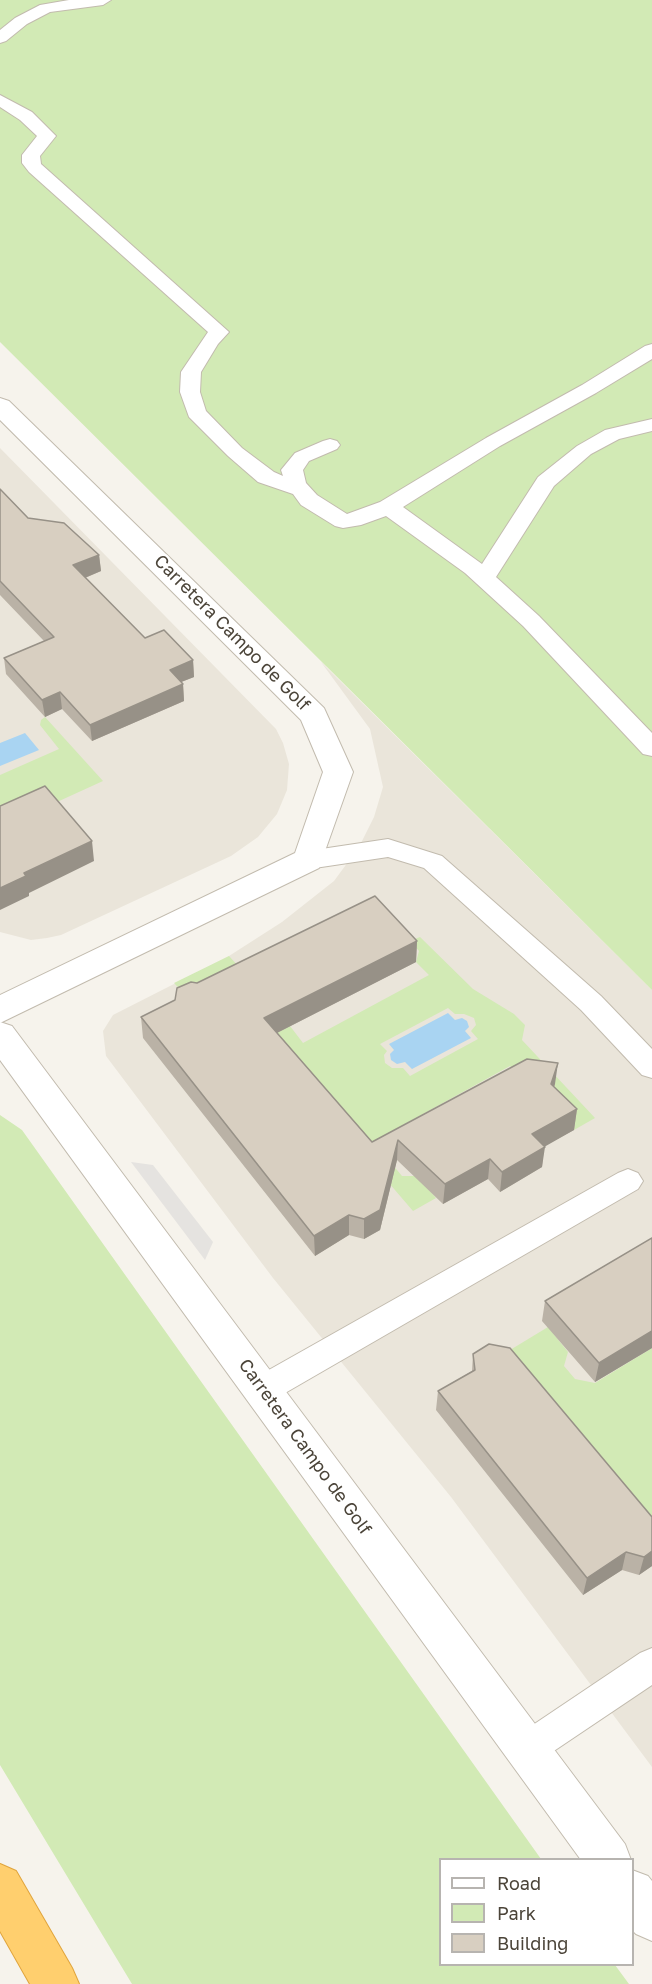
<!DOCTYPE html>
<style>
body{margin:0}
#map{position:relative;width:652px;height:1984px;overflow:hidden;background:#f6f3ec;font-family:"Golos Text",sans-serif}
canvas{display:block}
.legend{position:absolute;left:439px;top:1858px;width:195px;height:108px;box-sizing:border-box;background:#fff;border:2px solid #b7b4b0;margin:0;padding:8px 10px;list-style:none;font-size:18px;color:#4b4439}
.legend li{display:flex;align-items:center;gap:12px;height:30px}
.legend b{width:30px;border:2px solid #b7b4b0}
</style>
<div id="map">
<canvas width="652" height="1984"></canvas>
<ul class="legend">
<li><b style="height:8px;background:#fff"></b>Road</li>
<li><b style="height:16px;background:#d2eab5"></b>Park</li>
<li><b style="height:16px;background:#d8cfc1"></b>Building</li>
</ul>
</div>
<script>
const g = document.querySelector('canvas').getContext('2d');
g.lineJoin = 'round';
function fillPath(path, color) {
  g.fillStyle = color;
  g.fill(path, 'evenodd');
}
function poly(rows) {
  const path = new Path2D();
  for (const r of rows) {
    path.moveTo(r[0], r[1]);
    for (let i = 2; i < r.length; i += 2) path.lineTo(r[i], r[i + 1]);
  }
  return path;
}
function stroke(path, color, width, dash) {
  g.strokeStyle = color;
  g.lineWidth = width;
  g.lineCap = dash ? 'butt' : 'round';
  g.setLineDash(dash || []);
  g.stroke(path);
}
function label(font, color, halo, rows, align = 'center') {
  g.font = font + ' "Golos Text",sans-serif';
  g.lineWidth = 4.5;
  g.setLineDash([]);
  g.textBaseline = 'middle';
  g.strokeStyle = halo;
  g.fillStyle = color;
  for (const [text, x, y, turn = 0] of rows) {
    g.save();
    g.translate(x, y);
    g.rotate((+turn || 0) * Math.PI / 180);
    g.textAlign = isNaN(turn) ? turn : align;
    if (halo) g.strokeText(text, 0, 0);
    g.fillText(text, 0, 0);
    g.restore();
  }
}
fillPath(poly([
 [0,448,276,729,283,743,289,764,287,790,277,814,258,837,231,856,61,935,47,938,31,940,0,932],
 [321,662,652,990,652,1767,451,1497,273,1278,106,1056,103,1031,113,1015,229,956,282,922,334,881,359,847,374,817,383,787,370,729]
]), '#eae5da');
fillPath(poly([
 [0,0,652,0,652,990,0,342],
 [45,717,103,781,0,828,0,775,59,749,40,725,41,720],
 [420,937,473,989,514,1014,525,1025,522,1040,595,1118,574,1130,510,1066,383,1136,392,1164,402,1176,417,1176,436,1198,413,1211,229,997,193,1003,174,983,229,956,250,979,273,1024,290,1026,303,1043,429,975,416,962,419,951,410,941],
 [448,1008,455,1014,464,1014,474,1018,476,1025,471,1031,478,1039,410,1076,403,1068,392,1068,385,1063,384,1055,387,1051,380,1044],
 [0,1115,22,1130,541,1859,440,1860,440,1964,615,1965,629,1984,132,1984,0,1765],
 [548,1327,568,1352,564,1366,575,1379,595,1383,652,1348,652,1541,487,1364]
]), '#d2eab5');
fillPath(poly([
 [131,1162,153,1165,213,1242,205,1260]
]), '#e5e3e0');
fillPath(poly([
 [25,733,39,750,0,766,0,743],
 [448,1013,455,1020,462,1018,467,1021,469,1027,465,1031,471,1038,412,1069,405,1062,397,1064,391,1060,390,1054,394,1050,389,1044]
]), '#a9d4f2');
const service = poly([
 [69,0,111,0,103,5,50,12,27,24,6,41,0,43,0,30,15,18,40,5,69,0],
 [0,95,32,112,56,136,40,156,41,164,229,332,218,344,201,372,200,392,206,411,242,448,274,472,283,476,281,470,295,453,323,441,330,439,337,441,340,445,337,449,309,461,303,470,306,483,317,495,347,514,380,502,486,438,582,385,645,346,652,344,652,359,596,393,500,446,403,507,482,564,538,477,577,446,605,430,652,419,652,431,619,439,591,454,554,486,496,577,539,616,652,733,652,756,643,754,523,626,465,573,386,516,361,525,343,528,335,526,301,505,293,494,258,482,228,456,189,417,180,392,181,372,208,332,29,172,22,163,22,155,37,136,20,120,0,107,0,95],
 [388,839,442,856,601,996,652,1049,652,1078,642,1075,581,1010,424,868,388,857,308,869,299,866,295,860,299,854,308,851,388,839],
 [628,1169,638,1173,643,1181,638,1189,273,1400,262,1404,251,1400,246,1390,251,1380,618,1173,628,1169],
 [652,1648,652,1685,539,1761,527,1766,515,1761,509,1749,515,1737,640,1653,652,1648]
]);
const minor = poly([
 [0,398,9,401,324,708,353,772,319,868,0,1023,0,995,295,853,323,772,301,720,0,420,0,398]
]);
const tertiary = poly([
 [0,1022,12,1026,625,1844,631,1860,581,1860,0,1060,0,1022],
 [632,1870,648,1876,652,1881,652,1941,636,1934,632,1930,632,1870]
]);
const motorway = poly([
 [0,1864,16,1871,72,1968,79,1984,30,1984,0,1931,0,1864]
]);
stroke(service, '#c2bbae', 2);
stroke(minor, '#c2bbae', 2);
stroke(tertiary, '#c2bbae', 2);
stroke(motorway, '#e0a43c', 2);
fillPath(service, '#fff');
fillPath(minor, '#fff');
fillPath(tertiary, '#fff');
fillPath(motorway, '#ffcf6e');
fillPath(poly([
 [0,489,28,518,99,555,101,571,85,578,145,638,193,660,194,677,181,682,183,684,184,701,92,741,62,709,45,717,6,674,4,658,44,641,0,595],
 [417,941,416,962,277,1033,372,1142,555,1084,554,1087,577,1109,574,1130,544,1146,542,1167,500,1192,488,1179,443,1204,397,1160,380,1230,364,1239,349,1235,315,1256,143,1038,141,1017,175,1000,197,983],
 [652,1238,652,1348,595,1382,542,1321,545,1301],
 [473,1354,652,1517,652,1566,639,1575,622,1570,583,1595,436,1410,438,1391,472,1371]
]), '#bab2a6');
fillPath(poly([
 [99,555,101,571,75,582,73,565],
 [193,660,194,677,171,686,170,670],
 [183,684,184,701,92,741,90,725],
 [60,692,62,709,45,717,42,700],
 [92,841,94,861,29,893,29,896,0,910,0,888,24,873],
 [417,941,416,962,265,1039,264,1018],
 [558,1063,555,1084,548,1104,551,1084],
 [577,1109,574,1130,530,1155,532,1134],
 [398,1140,397,1160,380,1230,364,1239,364,1219],
 [545,1147,542,1167,500,1192,502,1172],
 [490,1159,488,1179,443,1204,445,1184],
 [349,1215,349,1235,315,1256,314,1236],
 [652,1331,652,1348,595,1382,599,1363],
 [652,1551,652,1566,639,1575,644,1557],
 [626,1552,622,1570,583,1595,587,1578]
]), '#979187');
const building = poly([
 [0,489,28,518,64,523,99,555,73,565,145,638,164,630,193,660,170,670,183,684,90,725,60,692,42,700,4,658,54,637,0,581,0,489],
 [45,786,92,841,24,873,26,876,0,888,0,806,45,786],
 [375,896,417,941,264,1018,372,1142,527,1059,558,1063,551,1084,577,1109,532,1134,545,1147,502,1172,490,1159,445,1184,398,1140,380,1210,364,1219,349,1215,314,1236,141,1017,175,1000,177,988,191,982,197,983,375,896],
 [652,1238,652,1331,599,1363,545,1301,652,1238],
 [489,1344,510,1348,652,1517,652,1551,644,1557,626,1552,587,1578,438,1391,475,1370,473,1354,489,1344]
]);
fillPath(building, '#d8cfc1');
stroke(building, '#979187', 1.5);
label('18px', '#4b4439', '#fff', [
 ["Carretera Campo de Golf",232,633,45],
 ["Carretera Campo de Golf",305,1447,54]
]);
</script>
